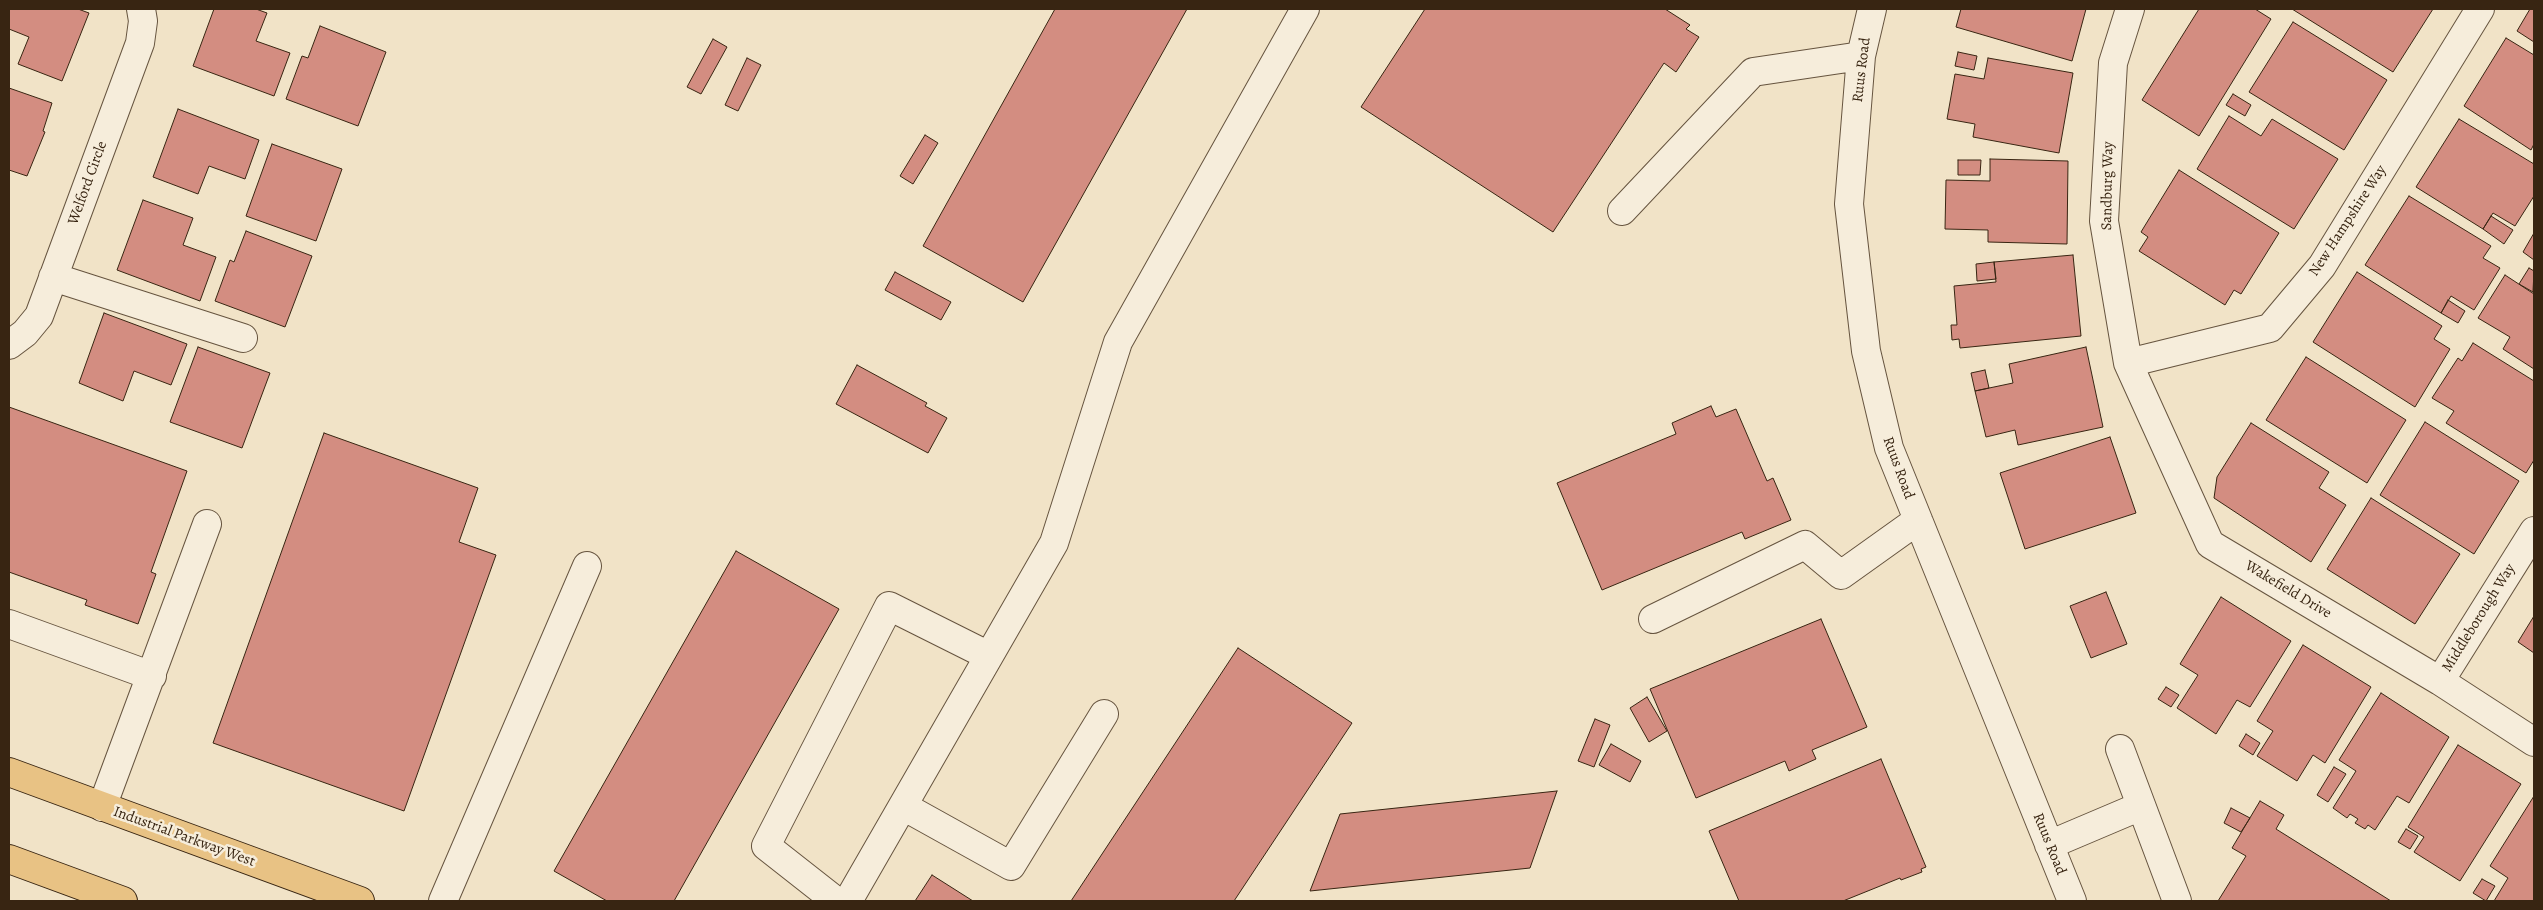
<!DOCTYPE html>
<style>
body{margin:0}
#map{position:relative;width:2543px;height:910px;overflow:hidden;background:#f1e3c7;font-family:Alegreya,serif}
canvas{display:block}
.frame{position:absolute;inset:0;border:10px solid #382512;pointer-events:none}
</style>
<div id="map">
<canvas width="2543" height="910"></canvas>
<div class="frame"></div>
</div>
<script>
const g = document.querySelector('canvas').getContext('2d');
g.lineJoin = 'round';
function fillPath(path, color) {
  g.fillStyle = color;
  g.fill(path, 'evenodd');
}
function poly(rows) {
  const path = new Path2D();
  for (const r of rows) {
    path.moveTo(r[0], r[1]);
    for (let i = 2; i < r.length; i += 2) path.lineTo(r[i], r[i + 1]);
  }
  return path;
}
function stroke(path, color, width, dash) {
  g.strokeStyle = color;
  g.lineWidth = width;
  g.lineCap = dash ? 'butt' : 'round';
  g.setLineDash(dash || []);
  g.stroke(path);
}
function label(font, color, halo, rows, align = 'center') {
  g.font = font + ' Alegreya,serif';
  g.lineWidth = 5;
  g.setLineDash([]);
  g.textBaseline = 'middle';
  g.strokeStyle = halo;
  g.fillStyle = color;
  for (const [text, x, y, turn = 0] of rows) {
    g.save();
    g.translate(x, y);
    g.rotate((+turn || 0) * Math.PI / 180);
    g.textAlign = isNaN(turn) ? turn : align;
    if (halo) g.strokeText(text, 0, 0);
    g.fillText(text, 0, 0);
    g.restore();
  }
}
const building = poly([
 [9,9,78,9,89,13,62,81,18,64,29,37,9,29,9,9],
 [214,9,256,9,267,13,256,41,290,53,274,96,193,66,214,9],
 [1055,9,1187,9,1023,302,923,246,1055,9],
 [1425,9,1665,9,1690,25,1686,29,1699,37,1676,72,1664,63,1553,232,1361,107,1425,9],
 [1961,9,2086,9,2072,61,1956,27,1961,9],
 [2199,9,2255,9,2271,19,2199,136,2142,100,2199,9],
 [2292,9,2433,9,2393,72,2292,9],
 [2530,9,2534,9,2534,42,2517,31,2530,9],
 [2293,22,2387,80,2344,150,2249,92,2293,22],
 [320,26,386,52,358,126,286,99,302,56,308,58,320,26],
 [2506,38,2534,55,2534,144,2531,150,2464,106,2506,38],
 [713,39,727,47,701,94,687,87,713,39],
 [1958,52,1977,56,1974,70,1955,66,1958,52],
 [747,58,761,65,738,111,725,105,747,58],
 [1988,58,2073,73,2059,153,1973,137,1975,124,1947,119,1955,74,1984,79,1988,58],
 [9,88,52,103,43,131,45,132,27,176,9,170,9,88],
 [2233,94,2251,105,2245,116,2226,105,2233,94],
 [178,109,259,140,245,179,209,166,198,194,153,177,178,109],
 [2229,116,2261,136,2272,119,2338,159,2294,229,2197,169,2229,116],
 [2459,119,2534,164,2534,196,2515,226,2493,213,2483,229,2416,187,2459,119],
 [925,135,938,143,913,184,900,176,925,135],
 [272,144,342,169,316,241,246,216,272,144],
 [1990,159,2068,161,2067,244,1988,242,1988,230,1945,229,1946,180,1990,181,1990,159],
 [1958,160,1981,160,1980,175,1958,175,1958,160],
 [2179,170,2279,233,2241,294,2234,290,2225,305,2139,251,2148,237,2141,232,2179,170],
 [2409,196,2491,246,2483,258,2500,268,2474,310,2451,296,2441,313,2365,265,2409,196],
 [143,200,193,218,183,245,216,257,200,301,117,270,143,200],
 [2491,216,2513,230,2504,244,2483,229,2491,216],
 [246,231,312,256,285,327,215,301,230,260,234,262,246,231],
 [2534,233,2534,260,2523,252,2534,233],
 [2073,255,2081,336,1960,348,1959,339,1952,340,1951,325,1957,325,1954,286,1996,282,1994,262,2073,255],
 [1994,262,1996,279,1977,281,1976,264,1994,262],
 [2529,268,2534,271,2533,292,2519,284,2529,268],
 [895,272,951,302,941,320,885,290,895,272],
 [2357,272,2442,326,2434,339,2450,349,2415,407,2313,342,2357,272],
 [2505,275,2534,294,2534,369,2503,349,2510,337,2478,318,2505,275],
 [2448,300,2465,311,2458,323,2441,313,2448,300],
 [104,313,187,344,171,385,134,371,123,401,79,383,104,313],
 [2473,343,2534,381,2534,460,2526,473,2446,423,2454,411,2432,398,2458,358,2462,361,2473,343],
 [198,347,270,373,242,448,170,422,198,347],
 [2086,347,2103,427,2018,445,2015,430,1986,437,1975,391,2013,383,2009,364,2086,347],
 [2306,357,2406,420,2367,483,2266,420,2306,357],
 [857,365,927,403,925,406,947,418,928,453,836,404,857,365],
 [1985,370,1989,388,1975,391,1971,373,1985,370],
 [1711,406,1716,417,1736,409,1767,481,1773,478,1791,520,1745,539,1742,532,1602,590,1557,483,1676,434,1672,423,1711,406],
 [9,407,187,471,151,572,156,574,138,624,85,605,87,600,9,572,9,407],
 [2425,422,2519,481,2474,554,2380,495,2425,422],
 [2251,423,2329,472,2319,488,2346,505,2311,562,2214,498,2217,477,2251,423],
 [324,433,478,488,459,542,496,555,404,811,213,743,324,433],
 [2110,437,2136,513,2025,549,2000,473,2110,437],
 [2371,498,2460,554,2415,624,2327,569,2371,498],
 [736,551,839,609,674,901,607,901,554,871,736,551],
 [2106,592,2127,644,2091,658,2070,606,2106,592],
 [2221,597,2291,641,2250,707,2237,700,2216,734,2177,708,2198,675,2180,664,2221,597],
 [2534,616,2534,653,2518,642,2534,616],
 [1821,619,1867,727,1812,750,1816,759,1789,771,1785,761,1696,798,1650,689,1821,619],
 [2303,645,2371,687,2325,763,2313,755,2297,781,2257,756,2273,731,2257,721,2303,645],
 [1238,648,1352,723,1234,901,1071,901,1238,648],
 [2166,687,2179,695,2171,707,2158,699,2166,687],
 [2381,693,2449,737,2409,803,2397,796,2375,830,2368,825,2365,829,2355,823,2358,819,2350,814,2347,818,2333,808,2356,771,2339,760,2381,693],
 [1647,697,1667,731,1649,742,1630,708,1647,697],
 [1595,719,1610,725,1594,767,1578,761,1595,719],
 [2246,734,2260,743,2253,755,2239,746,2246,734],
 [1611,744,1641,761,1630,782,1599,765,1611,744],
 [2458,745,2521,784,2460,881,2414,852,2424,837,2408,827,2458,745],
 [1881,759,1926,867,1921,869,1922,872,1901,880,1900,878,1843,901,1739,901,1709,831,1881,759],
 [2334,767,2346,774,2328,802,2317,795,2334,767],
 [1557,791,1530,868,1310,891,1340,814,1557,791],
 [2534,796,2534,901,2494,901,2508,878,2490,866,2534,796],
 [2260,801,2284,815,2276,829,2391,901,2218,901,2246,856,2232,848,2260,801],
 [2231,808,2250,818,2241,832,2224,823,2231,808],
 [2406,829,2418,836,2410,849,2398,842,2406,829],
 [932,875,973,901,915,901,932,875],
 [2482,879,2495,886,2486,901,2473,893,2482,879]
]);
fillPath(building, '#d38d81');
stroke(building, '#382512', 1);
const minor = poly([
 [1872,9,1861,56,1849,204,1866,351,1889,448,2072,901],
 [2130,9,2113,63,2104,221,2128,363,2210,544,2440,681,2534,742],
 [1622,211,1753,72,1861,56],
 [53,277,243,338],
 [9,345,25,333,39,316,140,43,143,21,141,9],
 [2128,363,2270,328,2322,266,2480,9],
 [1653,619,1805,545,1841,575,1918,520],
 [9,624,152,676],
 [2440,681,2534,531],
 [2120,749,2177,901],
 [903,806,1011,866,1104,714],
 [102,807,207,524],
 [2049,845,2141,806],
 [443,901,587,566],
 [836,901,766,846,889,606,989,656],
 [848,901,1054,543,1118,342,1305,9]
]);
const major = poly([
 [9,772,360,901],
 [9,859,123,901]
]);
stroke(minor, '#66543f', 30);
stroke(major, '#382512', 30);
stroke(minor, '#f6eddb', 28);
stroke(major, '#e8c284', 28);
label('15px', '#382512', '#f6eddb', [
 ["Ruus Road",1862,70,-83],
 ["Welford Circle",88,183,-70],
 ["Sandburg Way",2108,186,-89],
 ["New Hampshire Way",2348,221,-57],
 ["Ruus Road",1898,468,70],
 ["Wakefield Drive",2288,590,31],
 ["Middleborough Way",2479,618,-58],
 ["Industrial Parkway West",184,837,20],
 ["Ruus Road",2049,844,68]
]);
</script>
